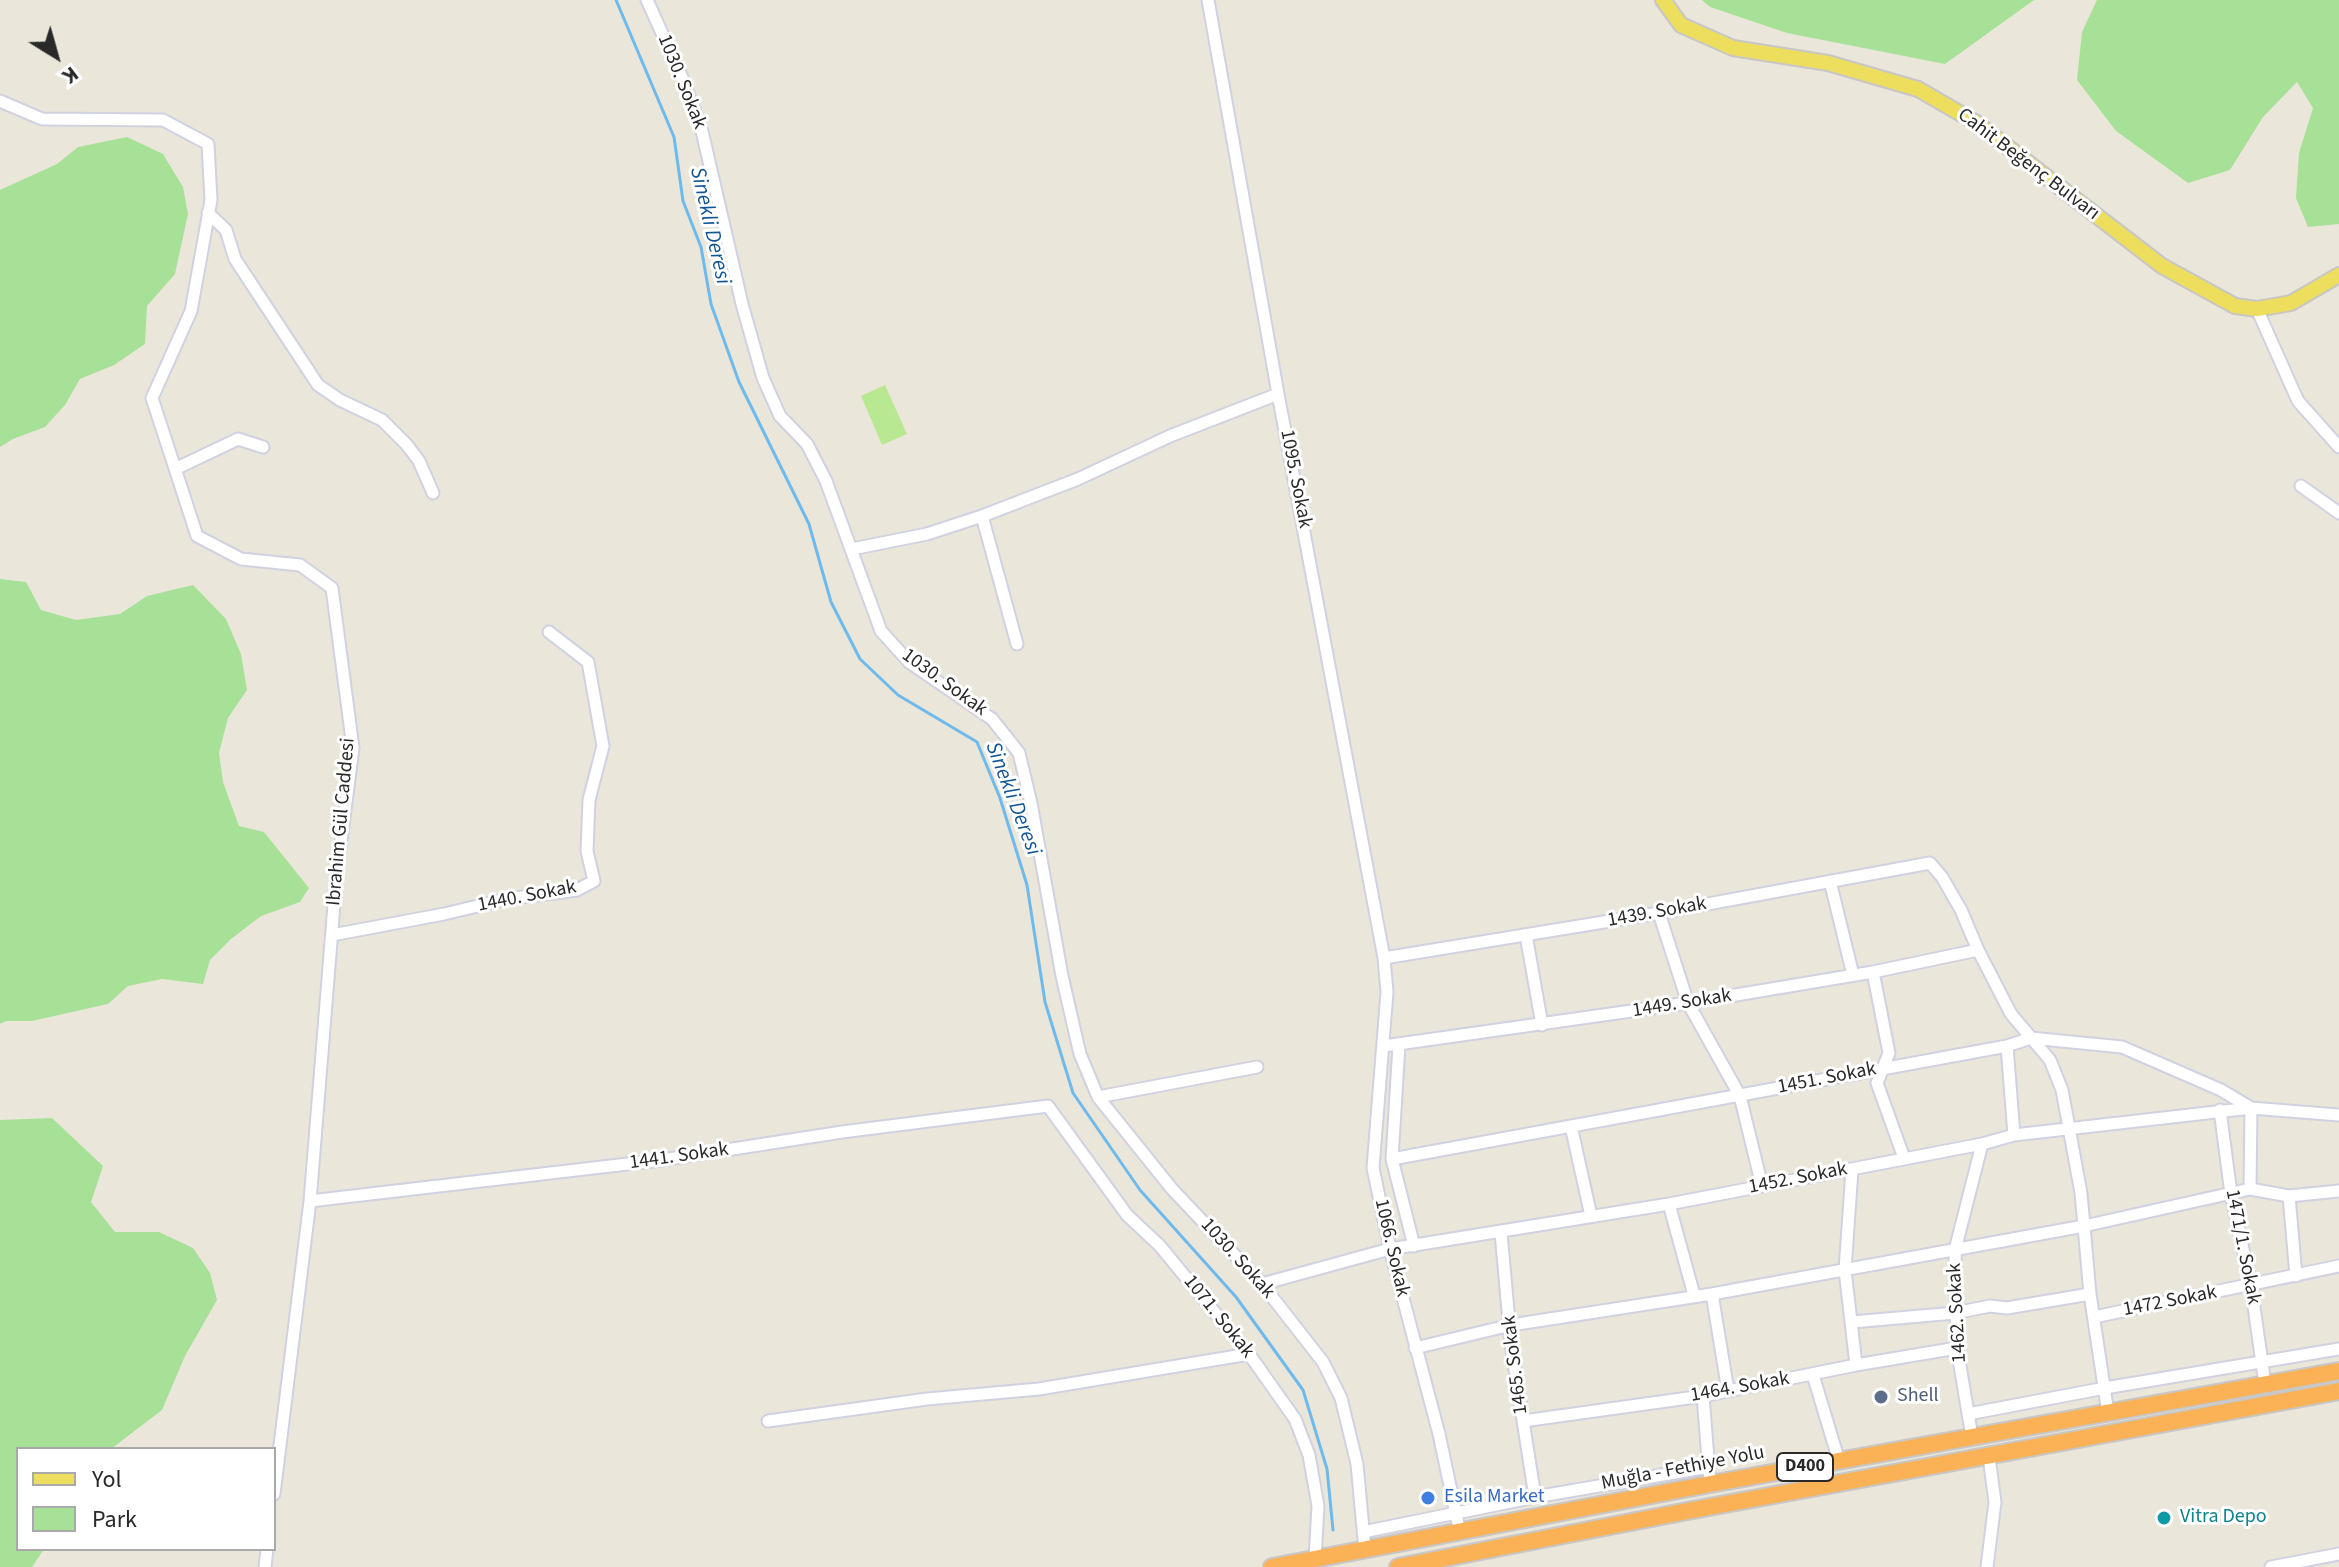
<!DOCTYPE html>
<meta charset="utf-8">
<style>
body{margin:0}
#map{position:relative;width:2339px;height:1567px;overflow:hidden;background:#ebe6da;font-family:"Source Sans 3",sans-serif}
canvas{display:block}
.legend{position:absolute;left:16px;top:1447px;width:260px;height:104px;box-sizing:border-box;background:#fff;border:2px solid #a9a9a9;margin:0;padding:10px 14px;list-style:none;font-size:24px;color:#292929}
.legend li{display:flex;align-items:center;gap:16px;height:40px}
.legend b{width:40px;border:2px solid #a9a9a9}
.north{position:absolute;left:16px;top:16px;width:80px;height:80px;-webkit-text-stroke:6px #fff;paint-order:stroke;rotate:143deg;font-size:22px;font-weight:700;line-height:32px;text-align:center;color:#292929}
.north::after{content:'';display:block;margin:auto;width:28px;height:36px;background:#292929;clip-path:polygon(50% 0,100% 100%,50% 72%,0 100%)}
</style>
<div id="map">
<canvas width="2339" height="1567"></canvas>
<ul class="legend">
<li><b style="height:10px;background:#edde5d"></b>Yol</li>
<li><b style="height:22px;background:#a7e198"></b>Park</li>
</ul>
<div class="north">K</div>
</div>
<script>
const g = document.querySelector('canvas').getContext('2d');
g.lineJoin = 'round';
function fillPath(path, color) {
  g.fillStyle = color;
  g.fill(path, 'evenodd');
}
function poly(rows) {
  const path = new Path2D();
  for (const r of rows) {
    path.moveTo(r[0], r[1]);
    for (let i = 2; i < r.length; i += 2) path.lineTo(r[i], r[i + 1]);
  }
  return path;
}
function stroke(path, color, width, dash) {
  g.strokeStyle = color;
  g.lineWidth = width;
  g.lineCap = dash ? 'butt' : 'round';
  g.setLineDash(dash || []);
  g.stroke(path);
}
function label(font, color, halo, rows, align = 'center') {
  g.font = font + ' "Source Sans 3",sans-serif';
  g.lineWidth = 6;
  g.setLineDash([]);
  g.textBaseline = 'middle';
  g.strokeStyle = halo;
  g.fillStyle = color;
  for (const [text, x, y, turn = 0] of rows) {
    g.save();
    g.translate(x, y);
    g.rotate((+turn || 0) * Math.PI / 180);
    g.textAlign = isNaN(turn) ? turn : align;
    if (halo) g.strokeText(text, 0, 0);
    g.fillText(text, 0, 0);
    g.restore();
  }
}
fillPath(poly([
 [1702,0,2034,0,1945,64,1787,33,1710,7],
 [2097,0,2339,0,2339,224,2308,227,2296,198,2299,153,2313,108,2297,82,2263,117,2230,170,2188,183,2116,131,2077,80,2082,32],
 [127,137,163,154,183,187,188,214,175,274,147,306,145,344,114,365,80,379,65,405,45,427,13,439,0,447,0,190,57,164,78,147],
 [0,579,26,582,41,610,76,620,120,614,147,596,193,585,226,619,241,654,247,690,228,718,219,753,223,782,239,826,264,832,309,888,300,902,261,916,231,939,210,960,203,984,162,979,128,986,108,1004,32,1021,6,1021,0,1024],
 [52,1118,103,1166,91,1202,115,1232,159,1232,193,1248,210,1273,217,1300,185,1356,162,1410,111,1449,18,1449,18,1549,44,1549,32,1567,0,1567,0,1120]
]), '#a7e198');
fillPath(poly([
 [885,385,907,434,882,445,861,396]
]), '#b9e893');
stroke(poly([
 [616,0,674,137,683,201,701,247,711,304,739,382,809,524,831,602,860,659,898,695,977,742,1000,798,1027,885,1045,1002,1073,1093,1140,1190,1236,1297,1303,1390,1327,1469,1333,1530]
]), '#6fbaec', 3);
const minor = poly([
 [647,0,684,82,702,131,742,304,763,378,780,416,807,444,826,481,881,631,909,662,992,719,1019,753,1031,803,1062,976,1080,1054,1098,1097,1172,1189,1262,1284,1323,1362,1341,1398,1357,1464,1365,1550],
 [1208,0,1278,394,1384,958,1387,992,1373,1168,1390,1249,1439,1434,1460,1533],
 [0,101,42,119,163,120,208,144,211,200,191,311,152,398,197,536,241,559,300,565,332,588,353,748,336,880,310,1201,274,1494],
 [208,213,226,230,235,259,318,385,340,400,382,420,407,445,419,461,433,493],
 [2257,309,2298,401,2339,447],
 [175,469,238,439,263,447],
 [2301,486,2339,513],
 [982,516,1017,644],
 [852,549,927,534,982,516,1078,479,1170,436,1278,394],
 [1830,881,1853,975],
 [1659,913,1688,1003,1740,1096,1762,1186],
 [332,935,444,914,507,899,577,890,594,881,587,851,589,800,603,746,588,662,549,632],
 [1526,935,1542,1025],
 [1384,958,1659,913,1930,863,1942,877,1961,910,1978,950,2011,1014,2050,1060,2062,1090,2081,1193,2090,1294,2108,1413],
 [1873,972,1889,1053,1877,1083,1904,1158],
 [1399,1045,1392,1159,1414,1246],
 [1384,1046,1688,1003,1873,972,1978,950],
 [2007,1046,2014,1135],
 [1098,1097,1257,1067],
 [2220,1110,2231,1194,2251,1286,2265,1384],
 [1571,1126,1591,1216],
 [1392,1159,2007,1046,2031,1038,2122,1047,2221,1090,2251,1108,2250,1189],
 [1852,1170,1845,1270,1856,1365],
 [2289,1196,2296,1276],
 [310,1201,662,1160,842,1132,1048,1106,1127,1215,1160,1246,1249,1354,1295,1419,1309,1455,1318,1506,1315,1559],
 [1669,1204,1694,1295],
 [1501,1233,1511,1344,1535,1497],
 [1262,1284,1390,1249,1669,1204,1982,1144,2014,1135,2251,1108,2339,1115],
 [1712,1294,1728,1391],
 [2094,1317,2339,1266],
 [1852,1322,1955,1313,1990,1306,2007,1308,2090,1294],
 [1415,1348,1511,1325,1712,1294,2084,1226,2250,1189,2289,1196,2339,1191],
 [1813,1375,1839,1461],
 [1703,1396,1710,1484],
 [1968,1414,2105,1388,2339,1349],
 [768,1421,927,1399,1039,1389,1249,1354],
 [1523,1421,1703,1396,1856,1365,1957,1348],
 [1972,1437,1957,1348,1955,1250,1982,1144],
 [1363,1532,1535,1497,1709,1467],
 [265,1567,267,1549],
 [1987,1567,1995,1502,1989,1457],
 [2271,1567,2339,1554]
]);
const major = poly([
 [1663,0,1681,25,1733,48,1828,63,1918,89,1975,122,2162,266,2235,306,2257,309,2291,303,2339,275]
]);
const highway = poly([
 [1272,1567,1710,1484,2339,1371],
 [1398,1567,1698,1509,2339,1391]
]);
stroke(minor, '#d0d1e1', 15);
stroke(major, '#c7c7c7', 18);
stroke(highway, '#c7c7c7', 20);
stroke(minor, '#fff', 11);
stroke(major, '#edde5d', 14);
stroke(highway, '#fbb256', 16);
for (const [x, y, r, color] of [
 [1881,1397,8,"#5c6f8a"],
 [1428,1498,8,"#3f7fe0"],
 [2164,1518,8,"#0f9aa8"]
]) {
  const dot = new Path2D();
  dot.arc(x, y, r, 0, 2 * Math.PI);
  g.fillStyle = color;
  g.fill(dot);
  stroke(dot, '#fff', 3);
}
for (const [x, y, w] of [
 [1805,1467,56]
]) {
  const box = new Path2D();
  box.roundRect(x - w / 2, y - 14, w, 28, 6);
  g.fillStyle = '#fff';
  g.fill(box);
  stroke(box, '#292929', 2);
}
label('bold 18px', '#292929', null, [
 ["D400",1805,1467]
]);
label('20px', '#292929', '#fff', [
 ["1030. Sokak",681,82,68],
 ["Cahit Beğenç Bulvarı",2028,165,37],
 ["1095. Sokak",1295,479,79],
 ["1030. Sokak",944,683,36],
 ["Ibrahim Gül Caddesi",342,822,-85],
 ["1440. Sokak",527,897,-11],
 ["1439. Sokak",1657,913,-10],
 ["1449. Sokak",1682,1004,-9],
 ["1451. Sokak",1827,1079,-11],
 ["1441. Sokak",679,1157,-8],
 ["1452. Sokak",1798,1179,-11],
 ["1471/1. Sokak",2242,1247,79],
 ["1066. Sokak",1391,1248,77],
 ["1030. Sokak",1237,1259,48],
 ["1472 Sokak",2170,1302,-11],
 ["1462. Sokak",1958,1313,-93],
 ["1071. Sokak",1218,1317,51],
 ["1465. Sokak",1516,1365,-97],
 ["1464. Sokak",1740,1388,-10],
 ["Muğla - Fethiye Yolu",1683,1469,-11]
]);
label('20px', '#4e5e75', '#fff', [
 ["Shell",1897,1397]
], 'left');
label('20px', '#366cbe', '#fff', [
 ["Esila Market",1444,1498]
], 'left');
label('20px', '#0d838f', '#fff', [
 ["Vitra Depo",2180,1518]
], 'left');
label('italic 22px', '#105695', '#fff', [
 ["Sinekli Deresi",709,226,77],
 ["Sinekli Deresi",1012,799,69]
]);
</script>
